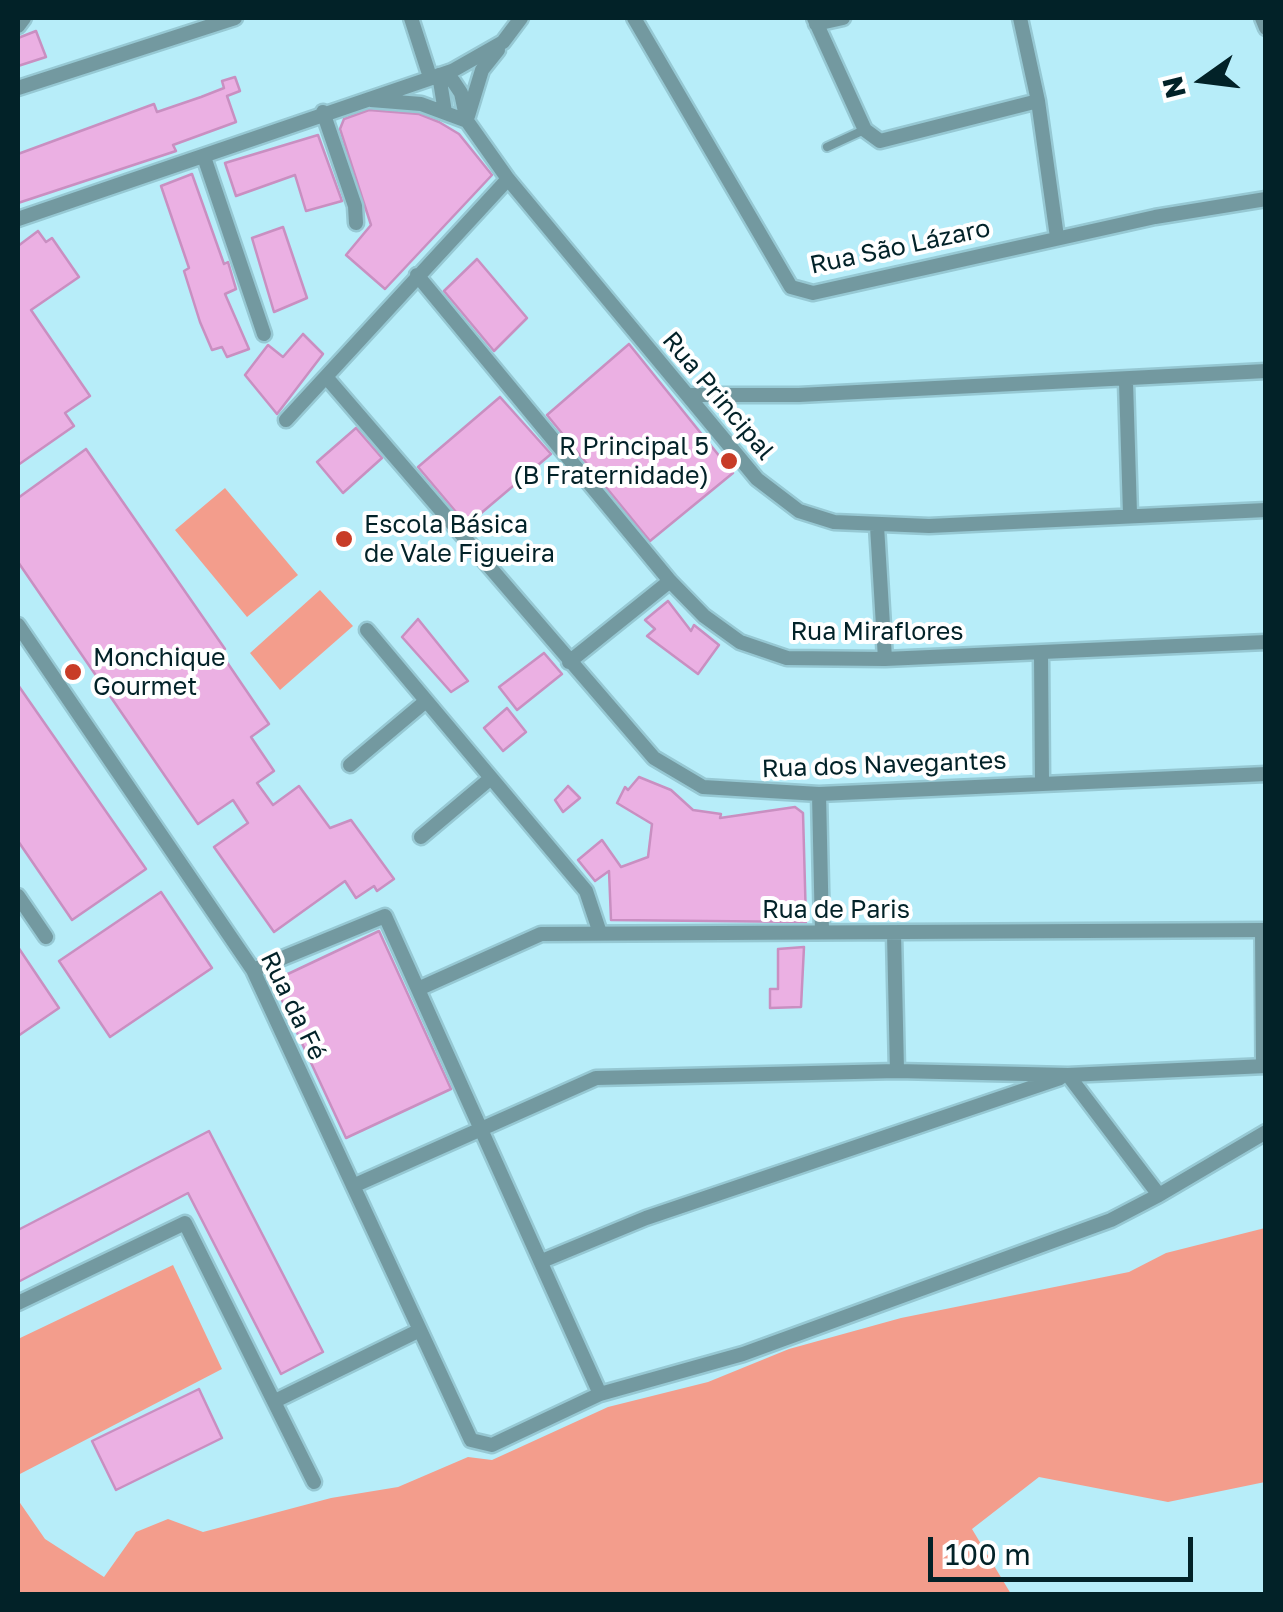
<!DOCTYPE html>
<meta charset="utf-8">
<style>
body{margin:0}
#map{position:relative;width:1283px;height:1612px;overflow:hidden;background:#b7edf9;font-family:"Golos Text",sans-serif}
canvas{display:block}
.frame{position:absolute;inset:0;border:20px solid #022228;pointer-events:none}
.north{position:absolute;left:1153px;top:30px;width:100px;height:100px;-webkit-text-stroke:8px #fff;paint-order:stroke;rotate:256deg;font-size:28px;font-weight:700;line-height:40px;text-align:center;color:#022228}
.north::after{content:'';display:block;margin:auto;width:35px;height:45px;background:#022228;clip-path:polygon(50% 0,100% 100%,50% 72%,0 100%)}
.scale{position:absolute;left:928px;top:1537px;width:265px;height:45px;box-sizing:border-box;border:5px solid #022228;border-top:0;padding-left:12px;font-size:30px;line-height:35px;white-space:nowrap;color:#022228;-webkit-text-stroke:8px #fff;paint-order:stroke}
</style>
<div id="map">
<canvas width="1283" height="1612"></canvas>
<div class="frame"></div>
<div class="north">N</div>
<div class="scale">100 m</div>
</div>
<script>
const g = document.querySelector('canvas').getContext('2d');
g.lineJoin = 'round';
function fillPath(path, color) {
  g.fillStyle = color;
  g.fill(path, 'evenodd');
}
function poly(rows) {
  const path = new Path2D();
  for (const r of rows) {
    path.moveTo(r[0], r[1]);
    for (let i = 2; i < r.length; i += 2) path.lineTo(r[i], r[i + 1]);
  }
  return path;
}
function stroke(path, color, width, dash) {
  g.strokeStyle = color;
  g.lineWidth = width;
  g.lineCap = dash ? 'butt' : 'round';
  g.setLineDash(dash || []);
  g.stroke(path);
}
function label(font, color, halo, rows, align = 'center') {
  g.font = font + ' "Golos Text",sans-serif';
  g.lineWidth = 8;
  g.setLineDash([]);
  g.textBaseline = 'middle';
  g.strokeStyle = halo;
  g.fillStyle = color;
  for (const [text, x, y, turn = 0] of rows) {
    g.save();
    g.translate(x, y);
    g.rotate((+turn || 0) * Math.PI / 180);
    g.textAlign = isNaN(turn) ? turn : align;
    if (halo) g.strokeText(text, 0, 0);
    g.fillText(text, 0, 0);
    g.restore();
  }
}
fillPath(poly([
 [225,488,298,575,247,617,175,530],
 [320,590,353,626,280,690,250,653],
 [1265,1228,1265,1482,1168,1502,1039,1477,972,1529,1011,1594,18,1594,18,1500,45,1539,104,1577,136,1532,168,1519,203,1532,331,1498,398,1487,468,1457,492,1460,608,1407,708,1382,789,1349,901,1318,1129,1272,1166,1253],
 [173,1265,222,1369,18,1475,18,1339]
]), '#f39d8c');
const building = poly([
 [36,31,46,57,18,66,18,38,36,31],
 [235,77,240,91,227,96,236,122,173,145,176,151,18,203,18,154,154,104,157,112,201,97,224,88,222,81,235,77],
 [369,110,419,114,439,122,459,134,492,175,385,289,346,255,371,225,340,129,344,119,369,110],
 [318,135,342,201,306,211,295,175,236,196,225,163,318,135],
 [192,174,224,264,228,262,236,289,225,294,249,349,227,357,222,347,212,350,200,322,184,271,189,268,161,186,192,174],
 [283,227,307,298,274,312,252,238,283,227],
 [38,231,46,242,52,238,79,277,31,310,90,396,65,413,74,426,18,465,18,246,38,231],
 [477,259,527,318,494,351,444,291,477,259],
 [303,334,323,354,277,414,245,375,268,345,283,357,303,334],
 [629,344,733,473,650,541,547,415,629,344],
 [500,397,551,454,467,525,418,467,500,397],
 [356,428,382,458,343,493,317,462,356,428],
 [86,449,225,649,220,652,269,724,251,737,274,771,257,783,273,805,299,786,330,828,351,820,394,879,377,891,374,886,356,898,345,881,274,932,214,847,248,823,233,800,198,824,18,562,18,498,86,449],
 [668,601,691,631,694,625,719,645,698,674,647,636,655,629,645,620,668,601],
 [418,619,468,681,451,692,402,637,418,619],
 [544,653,562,674,517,710,499,687,544,653],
 [18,685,146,869,72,920,18,841,18,685],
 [507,708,526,732,503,751,484,728,507,708],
 [639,777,671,790,693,810,721,814,720,818,795,807,803,813,806,922,611,920,609,871,595,881,578,860,602,840,621,867,648,857,652,824,617,803,625,787,628,790,639,777],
 [568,786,580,798,563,812,555,800,568,786],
 [161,892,212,968,110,1037,59,961,161,892],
 [379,931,451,1089,346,1138,273,981,379,931],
 [18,947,59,1008,18,1036,18,947],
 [804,947,801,1007,770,1008,770,989,778,989,778,949,804,947],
 [209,1131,323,1352,281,1374,188,1193,18,1282,18,1230,209,1131],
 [199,1389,222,1438,116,1490,92,1441,199,1389]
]);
fillPath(building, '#ebb0e3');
stroke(building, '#c98fc1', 2.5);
const lane = poly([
 [827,147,864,130],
 [1259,930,1260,1066]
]);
const street = poly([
 [411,18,430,77],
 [634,18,791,287,813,293,1155,217,1266,199],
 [814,18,865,130,880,141,1038,101],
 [1020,18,1038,101,1057,237],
 [1262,18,1266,28],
 [816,24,843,18],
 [18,26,24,18],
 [439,75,453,81,461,93,467,121,508,179,757,479,799,511,834,522,929,526,1266,510],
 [439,75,445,112],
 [18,88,235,18],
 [371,100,421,104,467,121],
 [323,112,355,206,356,223],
 [468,116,482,70,498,50],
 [204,157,264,334],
 [18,219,452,71,503,42,521,18],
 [417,275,670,581,704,616,740,642,787,658,885,659,1266,642],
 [327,378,654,758,703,787,819,794,1266,774],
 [1126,382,1130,514],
 [688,395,799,395,1266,371],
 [286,420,508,179],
 [877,526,885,659],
 [18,625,253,970,471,1440,492,1445,600,1394,743,1354,1111,1220,1159,1195],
 [367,630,586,891,600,933],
 [1041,653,1042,782],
 [569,662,670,581],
 [350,765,426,701],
 [819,794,822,932],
 [421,837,491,778],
 [18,896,46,937],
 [894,933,897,1071],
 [253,970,385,916,600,1394],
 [418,989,541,934,1266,930],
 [1266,1066,1068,1075,1159,1195,1266,1132],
 [353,1186,596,1078,897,1071,1068,1075],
 [542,1261,646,1218,1060,1078],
 [18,1303,185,1223,314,1482],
 [275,1401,418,1331]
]);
stroke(lane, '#96c8d3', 12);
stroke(street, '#96c8d3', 19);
stroke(lane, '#7399a0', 8);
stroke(street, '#7399a0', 14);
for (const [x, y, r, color] of [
 [729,461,10,"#c83c27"],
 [344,539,10,"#c83c27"],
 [73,672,10,"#c83c27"]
]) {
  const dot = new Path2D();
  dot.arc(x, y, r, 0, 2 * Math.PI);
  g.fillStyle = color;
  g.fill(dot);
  stroke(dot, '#fff', 4);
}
label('25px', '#022228', '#fff', [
 ["Rua São Lázaro",900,247,-12],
 ["Rua Principal",718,396,50],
 ["Rua Miraflores",877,632],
 ["Rua dos Navegantes",884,765,-2],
 ["Rua de Paris",836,910],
 ["Rua da Fé",293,1006,64]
]);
label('25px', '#022228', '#fff', [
 ["R Principal 5",709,447,"right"],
 ["(B Fraternidade)",709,476,"right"],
 ["Escola Básica",364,525],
 ["de Vale Figueira",364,554],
 ["Monchique",93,658],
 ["Gourmet",93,687]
], 'left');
</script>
